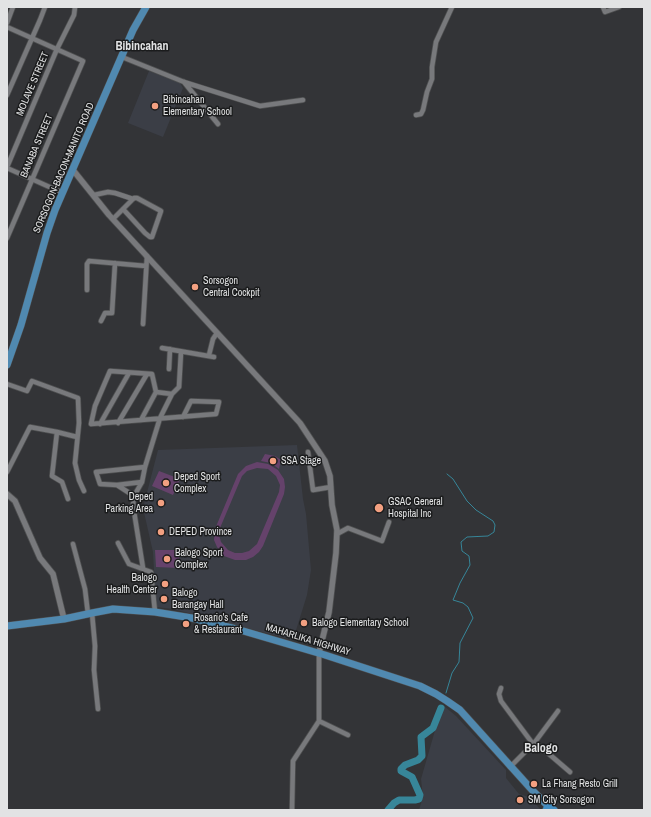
<!DOCTYPE html>
<style>
body{margin:0}
#map{position:relative;width:651px;height:817px;overflow:hidden;background:#333437;font-family:"Archivo Narrow",sans-serif}
canvas{display:block}
.frame{position:absolute;inset:0;border:8px solid #e2e3e4;pointer-events:none}
</style>
<div id="map">
<canvas width="651" height="817"></canvas>
<div class="frame"></div>
</div>
<script>
const g = document.querySelector('canvas').getContext('2d');
g.lineJoin = 'round';
function fillPath(path, color) {
  g.fillStyle = color;
  g.fill(path, 'evenodd');
}
function poly(rows) {
  const path = new Path2D();
  for (const r of rows) {
    path.moveTo(r[0], r[1]);
    for (let i = 2; i < r.length; i += 2) path.lineTo(r[i], r[i + 1]);
  }
  return path;
}
function stroke(path, color, width, dash) {
  g.strokeStyle = color;
  g.lineWidth = width;
  g.lineCap = dash ? 'butt' : 'round';
  g.setLineDash(dash || []);
  g.stroke(path);
}
function label(font, color, halo, rows, align = 'center') {
  g.font = font + ' "Archivo Narrow",sans-serif';
  g.lineWidth = 3;
  g.setLineDash([]);
  g.textBaseline = 'middle';
  g.strokeStyle = halo;
  g.fillStyle = color;
  for (const [text, x, y, turn = 0] of rows) {
    g.save();
    g.translate(x, y);
    g.rotate((+turn || 0) * Math.PI / 180);
    g.textAlign = isNaN(turn) ? turn : align;
    if (halo) g.strokeText(text, 0, 0);
    g.fillText(text, 0, 0);
    g.restore();
  }
}
fillPath(poly([
 [149,71,180,83,183,88,163,137,128,123],
 [297,445,303,499,306,514,311,570,307,595,293,640,173,609,156,607,153,552,143,508,158,450],
 [444,706,456,716,506,770,506,778,519,794,529,797,541,810,419,810,423,797,421,779,436,727]
]), '#3b3e46');
fillPath(poly([
 [265,454,275,456,281,460,279,469,271,463,261,461],
 [257,462,268,464,278,470,284,479,285,487,284,494,263,546,259,552,253,557,246,560,235,560,224,556,217,547,214,540,215,529,238,474,246,466],
 [257,468,268,469,276,476,280,485,279,492,257,544,249,551,242,553,235,553,228,550,221,542,219,535,220,528,242,476,247,471],
 [159,471,180,479,173,495,152,486],
 [155,550,179,550,179,568,156,567]
]), '#65426b');
stroke(poly([
 [446,693,452,673,459,662,460,643,473,618,468,607,463,603,453,600,460,583,470,565,469,556,462,551,461,542,467,537,488,536,494,532,495,525,493,521,476,510,467,501,453,479,447,474]
]), '#378699', 1);
stroke(poly([
 [388,810,394,803,399,800,415,800,419,799,420,795,412,777,401,771,401,769,405,765,418,760,422,756,421,737,433,728,441,708]
]), '#378699', 7);
const minor = poly([
 [603,7,605,12,619,7],
 [7,23,13,7],
 [7,27,83,61,7,238],
 [122,57,184,82,260,106,303,100],
 [184,82,218,124],
 [7,95,40,20,45,7],
 [416,115,421,114,423,110,427,92,432,79,432,67,436,42,452,7],
 [7,167,57,49,74,15,75,7],
 [7,168,63,193],
 [94,195,108,192,115,193,133,199],
 [113,219,134,198,137,198,161,211,152,237,150,237,145,233,123,209],
 [87,290,87,264,89,261,146,266],
 [101,321,105,313,112,313,115,263],
 [143,324,147,256],
 [162,348,214,357],
 [209,355,213,339,217,333],
 [169,369,170,349],
 [7,384,27,391,32,381,78,398,79,423,75,463,79,480,84,491],
 [172,394,156,392,152,374,110,371,95,406,91,424,216,414,219,402,191,401,183,417],
 [141,420,156,392],
 [118,423,147,374],
 [100,424,129,373],
 [57,432,77,437],
 [308,452,313,490,331,487],
 [7,472,30,427,57,432,52,476,62,482,68,499],
 [117,485,142,482],
 [134,496,117,485,100,484,96,472,145,467],
 [337,534,348,528,382,541,389,522],
 [118,543,129,564,151,572,155,612],
 [73,544,85,589,88,614],
 [143,568,133,505,134,496,142,482,145,467,160,418,172,394,179,387,181,352],
 [92,613,95,646,94,670,98,709],
 [501,688,499,694,501,701,533,744],
 [319,721,348,735],
 [535,742,570,772],
 [510,767,535,742,558,711],
 [292,810,293,761,319,721,319,653]
]);
const tertiary = poly([
 [73,170,109,215,300,423,325,461,330,476,332,505,337,530,336,553,329,612,319,653],
 [7,494,15,501,40,558,53,574,64,619]
]);
const primary = poly([
 [7,365,21,325,47,233,55,210,133,30,146,7],
 [7,626,64,619,92,613,113,609,155,612,192,618,240,630,325,655,420,686,436,694,447,701,460,710,533,791,548,806]
]);
const trunk = poly([
 [546,810,548,806,554,810]
]);
stroke(minor, '#4f5051', 6);
stroke(tertiary, '#4f5051', 7);
stroke(primary, '#4f5051', 8);
stroke(trunk, '#4f5051', 8);
stroke(minor, '#78797c', 4.5);
stroke(tertiary, '#78797c', 5.5);
stroke(primary, '#5089b0', 7);
stroke(trunk, '#438ec2', 7);
for (const [x, y, r, color] of [
 [155,106,4,"#f3a081"],
 [195,287,4,"#f3a081"],
 [273,461,4,"#f3a081"],
 [166,483,4,"#f3a081"],
 [161,503,4,"#f3a081"],
 [379,508,5,"#f3a081"],
 [161,532,4,"#f3a081"],
 [167,559,4,"#f3a081"],
 [165,584,4,"#f3a081"],
 [164,599,4,"#f3a081"],
 [304,623,4,"#f3a081"],
 [186,624,4,"#f3a081"],
 [534,784,4,"#f3a081"],
 [520,800,4,"#f3a081"]
]) {
  const dot = new Path2D();
  dot.arc(x, y, r, 0, 2 * Math.PI);
  g.fillStyle = color;
  g.fill(dot);
  stroke(dot, '#1b1c1d', 1.5);
}
label('10px', '#e2e3e4', '#1b1c1d', [
 ["MOLAVE STREET",33,84,-67],
 ["BANABA STREET",37,146,-67],
 ["SORSOGON-BACON-MANITO ROAD",64,168,-67],
 ["MAHARLIKA HIGHWAY",308,640,17]
]);
label('10px', '#e2e3e4', '#1b1c1d', [
 ["Bibincahan",163,100],
 ["Elementary School",163,112],
 ["Sorsogon",203,281],
 ["Central Cockpit",203,293],
 ["SSA Stage",281,461],
 ["Deped Sport",174,477],
 ["Complex",174,489],
 ["Deped",153,497,"right"],
 ["Parking Area",153,509,"right"],
 ["GSAC General",388,502],
 ["Hospital Inc",388,514],
 ["DEPED Province",169,532],
 ["Balogo Sport",175,553],
 ["Complex",175,565],
 ["Balogo",157,578,"right"],
 ["Health Center",157,590,"right"],
 ["Balogo",172,593],
 ["Barangay Hall",172,605],
 ["Rosario's Cafe",194,618],
 ["& Restaurant",194,630],
 ["Balogo Elementary School",312,623],
 ["La Fhang Resto Grill",542,784],
 ["SM City Sorsogon",528,800]
], 'left');
label('bold 12px', '#e2e3e4', '#1b1c1d', [
 ["Bibincahan",142,47],
 ["Balogo",541,749]
]);
</script>
